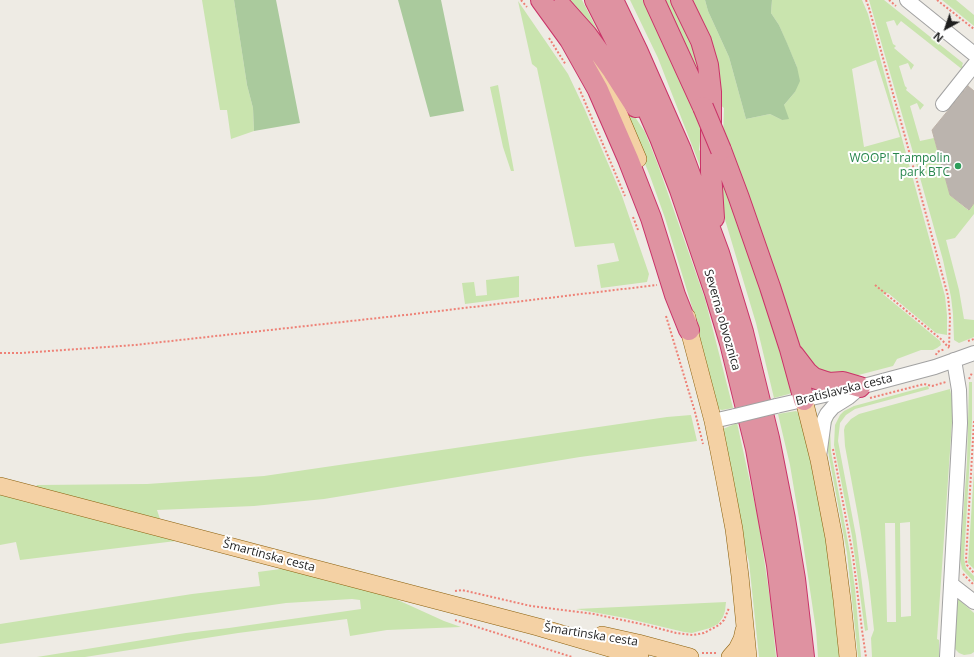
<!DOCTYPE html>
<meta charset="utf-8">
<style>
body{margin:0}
#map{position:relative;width:974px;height:657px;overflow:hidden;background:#eeebe4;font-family:"Open Sans",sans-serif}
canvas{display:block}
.north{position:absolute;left:926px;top:8px;width:40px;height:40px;-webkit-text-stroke:3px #fff;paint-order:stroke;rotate:220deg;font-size:11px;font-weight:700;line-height:16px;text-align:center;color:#1e1e1e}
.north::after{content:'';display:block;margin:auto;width:14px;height:18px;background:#1e1e1e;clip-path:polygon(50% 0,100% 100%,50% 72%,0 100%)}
</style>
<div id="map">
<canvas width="974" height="657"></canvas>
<div class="north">N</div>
</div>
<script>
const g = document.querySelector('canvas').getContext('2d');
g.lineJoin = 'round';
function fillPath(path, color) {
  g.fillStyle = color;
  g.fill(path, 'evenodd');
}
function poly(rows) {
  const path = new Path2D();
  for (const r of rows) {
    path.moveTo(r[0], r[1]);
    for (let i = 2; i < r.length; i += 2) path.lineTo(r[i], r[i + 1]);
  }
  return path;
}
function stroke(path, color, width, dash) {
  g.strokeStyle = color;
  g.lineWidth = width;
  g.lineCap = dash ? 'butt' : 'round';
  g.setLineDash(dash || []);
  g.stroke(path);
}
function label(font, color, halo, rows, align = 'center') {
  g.font = font + ' "Open Sans",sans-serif';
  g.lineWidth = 4;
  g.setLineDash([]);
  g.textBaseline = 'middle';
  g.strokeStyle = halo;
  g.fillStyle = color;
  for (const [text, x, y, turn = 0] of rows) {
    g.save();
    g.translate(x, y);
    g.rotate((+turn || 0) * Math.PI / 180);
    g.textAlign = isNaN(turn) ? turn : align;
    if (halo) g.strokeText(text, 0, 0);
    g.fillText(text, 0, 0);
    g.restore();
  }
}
fillPath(poly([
 [202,0,234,0,247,85,253,108,254,131,231,139,227,110,220,110],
 [566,0,582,0,611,57],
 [630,0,646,0,702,123,699,150,705,155,702,169,700,166,658,58],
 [662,0,672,0,689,32,705,92],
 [688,0,705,0,708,11,729,57,746,119,770,114,782,120,784,105,795,92,797,67,779,25,771,13,772,0,862,0,868,14,945,296,947,315,947,335,936,333,888,293,883,294,940,341,941,345,937,348,933,350,921,350,897,359,893,366,847,378,835,378,806,364,723,138,724,108,717,102],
 [876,60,900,137,864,147,852,69],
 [869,0,884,0,963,63,962,66,964,68,963,70,901,21,897,26,894,20,886,22,893,44,896,46,894,48,914,65,911,70,908,63,899,66,905,86,907,88,906,90,924,105,920,110,917,103,910,106,920,141,934,138,950,195,968,210,974,203,974,214,955,238,946,240,959,290,964,319,974,320,974,337,959,343,954,340,953,314,951,297,943,260,912,149],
 [942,0,956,0,974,15,974,26],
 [518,1,568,74,585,110,622,196,649,274,647,282,601,288,597,265,619,261,614,243,575,247,538,73,537,68,532,64],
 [611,81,645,132,658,165,705,299,733,408,722,410,718,409,710,391,692,307,665,218,650,176],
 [498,85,514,171,511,171,503,147,490,87],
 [719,166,760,281,792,392,789,394,774,398,756,323,723,213],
 [519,276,519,297,465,304,462,283,474,282,476,296,487,295,486,280],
 [969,382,972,382,972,421,964,558,966,568,974,576,974,582,962,569,960,559,967,462],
 [928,386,929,389,855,409,846,415,840,423,838,441,856,536,868,630,865,631,852,536,834,445,835,425,840,415,844,411,854,406],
 [950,389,952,399,952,422,937,639,939,640,939,657,872,657,871,638,874,630,869,583,858,516,845,446,844,430,845,426,851,419,859,414],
 [910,522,911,616,901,617,900,523],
 [885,523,895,523,896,622,887,622],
 [796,411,800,414,827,537,843,657,818,657,816,630,803,543,790,465,778,414],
 [691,415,697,441,580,457,324,499,254,506,157,510,160,519,36,488,37,485,147,484,264,476,667,417],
 [835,415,830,428,831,452,850,553,855,589,861,657,858,657,847,553,827,446,828,421],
 [737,423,758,518,771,606,776,657,759,657,749,562,738,521,723,429],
 [974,471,974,569,968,563],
 [0,493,184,540,20,560,16,542,0,545],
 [288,568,389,596,444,621,461,627,387,630,350,636,347,619,238,633,85,657,37,657,186,633,229,628,361,609,360,600,352,599,286,603,0,644,0,624,192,594,260,586,258,572],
 [956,597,974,613,974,652,971,654,964,655,959,653,952,646],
 [726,602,725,611,723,617,718,624,710,628,692,633,684,632,625,618,576,609]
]), '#c9e4ae');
fillPath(poly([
 [234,0,276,0,300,123,254,131,253,108,247,85],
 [398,0,441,0,464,111,430,117],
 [705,0,772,0,771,13,779,25,787,43,797,67,800,81,795,92,784,105,789,119,782,120,770,114,746,119,729,57,708,11]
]), '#aaca9d');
const building = poly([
 [968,86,974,91,974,203,969,210,950,195,932,130,968,86]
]);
fillPath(building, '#bbb4ae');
stroke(building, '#beb2a8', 1);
const minor = poly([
 [907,0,974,54],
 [943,104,974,65],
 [776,406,860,387,935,367,974,353],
 [713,421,735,416],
 [819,457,824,420,827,414,833,407,849,397,856,391],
 [951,584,974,602],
 [947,657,960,423,959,390,954,360]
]);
const major = poly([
 [584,43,603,77,638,159],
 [687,317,689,330,713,421,724,476,734,529,740,576,748,657],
 [804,400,819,460,834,538,842,600,848,657],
 [0,486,538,627,640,657],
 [602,635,638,643,690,657],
 [730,657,737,649,742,639,744,630]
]);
const highway = poly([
 [541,0,570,40,598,90,628,159,651,218,675,295,689,330],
 [595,0,628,65,660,138,680,190,715,293,730,343,756,449,777,565,788,657],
 [613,0,637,50,681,150,719,253,743,332,769,438,785,519,795,579,804,657],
 [654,0,703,107],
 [681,0,701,41,708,65,711,92,711,172,714,218],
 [562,7,587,35,613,71,636,107],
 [721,150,739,198,770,287,790,349,804,400],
 [794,355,807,372,814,378,829,383,843,382,860,387]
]);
stroke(minor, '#a2a2a2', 16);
stroke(major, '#8b600d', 18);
stroke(highway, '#ca3368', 22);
stroke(poly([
 [521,0,527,7],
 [866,0,869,8,906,140,948,296,950,317,949,348],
 [889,0,896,6],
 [937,0,974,29],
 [549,38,566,65],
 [579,88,625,196],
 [633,217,638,230],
 [875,285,942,340,949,348],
 [666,316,695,412,703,444],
 [968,341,974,339],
 [0,353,21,353,135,345,414,314,657,285],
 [936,355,937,352,945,349],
 [969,379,972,373],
 [870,398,924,384,932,386,946,382],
 [974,421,966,560,967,565,974,573],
 [833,449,853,556,862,630,866,657],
 [963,574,974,585],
 [455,591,462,590,531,606,594,614,646,625,676,633,693,635,704,633,719,625,724,620,729,608],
 [455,620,572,657],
 [702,653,717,653]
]), '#ee8176', 2, [2, 2]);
stroke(minor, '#fff', 14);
stroke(major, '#f4d1a4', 17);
stroke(highway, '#df92a1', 20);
const minorBridge = poly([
 [735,416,776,406]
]);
const highwayBridge = poly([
 [703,107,721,150]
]);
stroke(minorBridge, '#a2a2a2', 16, []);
stroke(highwayBridge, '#ca3368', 22, []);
stroke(minorBridge, '#fff', 14);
stroke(highwayBridge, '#df92a1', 20);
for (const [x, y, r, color] of [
 [958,166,4,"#2e9e5b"]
]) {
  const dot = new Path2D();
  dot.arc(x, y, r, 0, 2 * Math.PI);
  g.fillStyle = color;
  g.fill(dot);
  stroke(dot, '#fff', 1.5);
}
label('12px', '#27864d', '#fff', [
 ["WOOP! Trampolin",950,159],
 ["park BTC",950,173]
], 'right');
label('12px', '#1e1e1e', '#fff', [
 ["Severna obvoznica",722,320,74],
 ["Bratislavska cesta",844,390,-14],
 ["Šmartinska cesta",269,556,15],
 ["Šmartinska cesta",591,635,9]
]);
</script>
